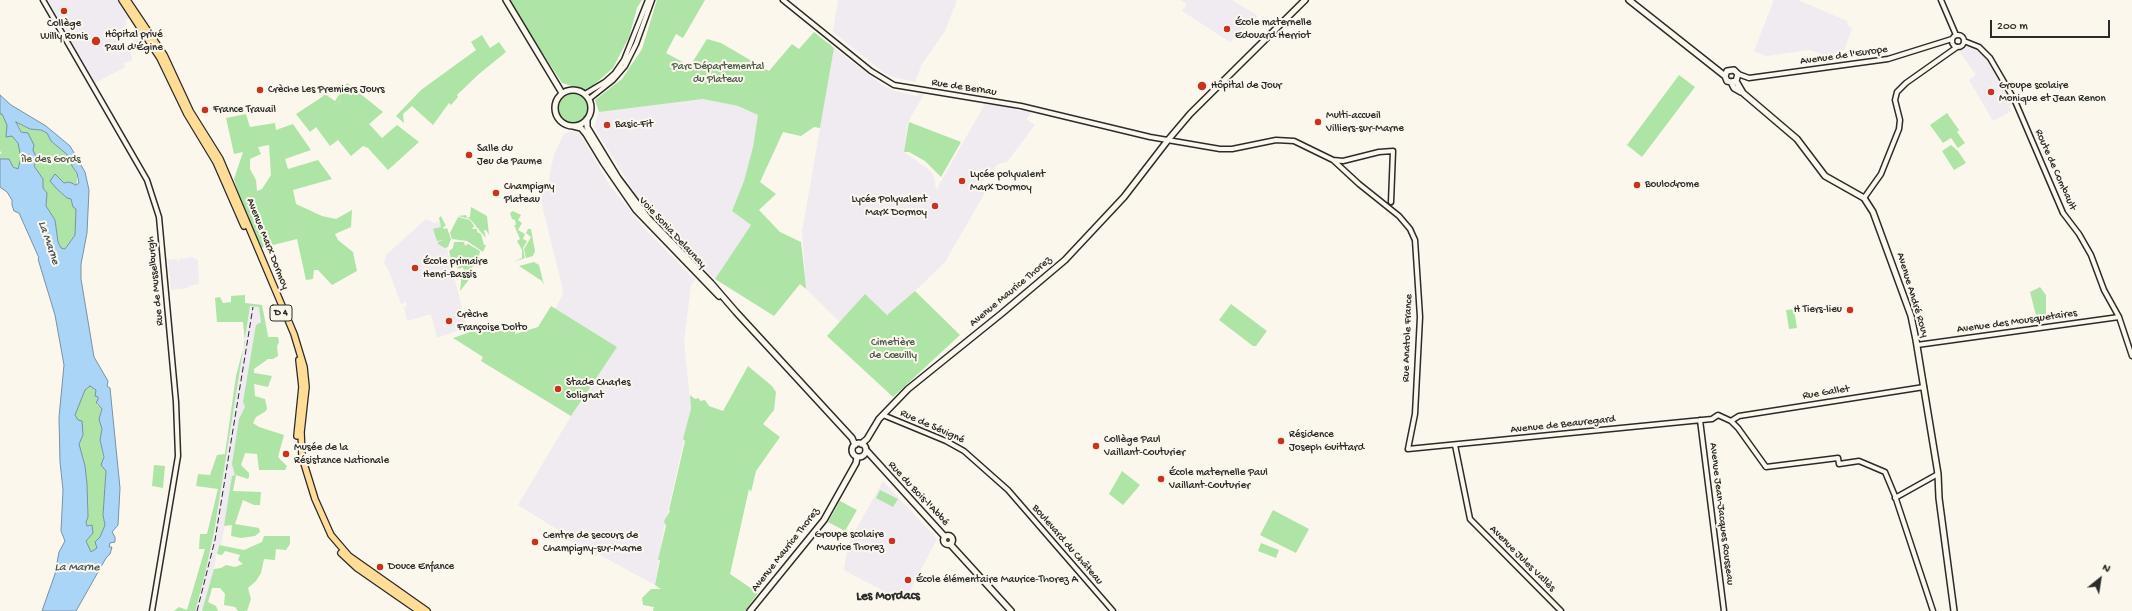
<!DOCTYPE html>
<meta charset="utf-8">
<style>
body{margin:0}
#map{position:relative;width:2132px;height:611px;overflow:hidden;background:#fbf7ec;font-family:"Gochi Hand",sans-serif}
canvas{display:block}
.north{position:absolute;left:2080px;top:559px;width:40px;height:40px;-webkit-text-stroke:3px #fbf7ec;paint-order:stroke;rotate:30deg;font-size:11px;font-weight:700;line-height:16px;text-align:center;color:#2b2b2b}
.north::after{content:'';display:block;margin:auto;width:14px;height:18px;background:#2b2b2b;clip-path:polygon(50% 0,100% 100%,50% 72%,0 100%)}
.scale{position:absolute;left:1990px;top:20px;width:120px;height:18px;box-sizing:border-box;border:2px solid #2b2b2b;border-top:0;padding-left:5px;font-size:12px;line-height:14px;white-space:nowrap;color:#2b2b2b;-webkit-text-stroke:3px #fbf7ec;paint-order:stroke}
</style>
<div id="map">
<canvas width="2132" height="611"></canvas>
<div class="north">N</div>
<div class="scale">200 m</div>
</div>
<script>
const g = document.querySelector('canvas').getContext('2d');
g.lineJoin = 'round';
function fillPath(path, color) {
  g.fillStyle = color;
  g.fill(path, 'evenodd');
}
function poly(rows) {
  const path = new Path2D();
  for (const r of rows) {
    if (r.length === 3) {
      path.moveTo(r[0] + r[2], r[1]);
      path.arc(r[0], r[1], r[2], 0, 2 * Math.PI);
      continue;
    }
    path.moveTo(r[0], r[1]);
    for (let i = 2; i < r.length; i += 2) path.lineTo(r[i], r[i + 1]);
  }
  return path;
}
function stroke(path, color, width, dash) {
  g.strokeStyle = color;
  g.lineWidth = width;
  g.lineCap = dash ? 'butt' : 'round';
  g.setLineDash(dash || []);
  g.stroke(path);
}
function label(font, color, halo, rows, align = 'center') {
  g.font = font + ' "Gochi Hand",sans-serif';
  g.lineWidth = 4;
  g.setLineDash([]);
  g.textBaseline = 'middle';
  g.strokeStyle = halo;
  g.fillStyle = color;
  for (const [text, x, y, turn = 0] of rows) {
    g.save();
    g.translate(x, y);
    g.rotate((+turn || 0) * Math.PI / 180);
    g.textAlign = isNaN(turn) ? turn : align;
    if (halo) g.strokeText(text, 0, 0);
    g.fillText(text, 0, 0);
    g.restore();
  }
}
fillPath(poly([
 [48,0,117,0,130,17,125,21,127,24,118,31,124,44,128,44,142,34,145,39,128,46,133,60,124,63,125,67,95,83],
 [838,0,957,0,945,31,922,64,915,82,893,77,883,72,833,32],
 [1180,0,1232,0,1258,16,1230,42,1182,11,1187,4],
 [1774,0,1798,0,1847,21,1848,26,1852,29,1844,50,1829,55,1829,64,1827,65,1826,55,1809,50,1766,56,1754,51],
 [1967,46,1984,55,2013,104,2010,105,2010,112,1993,121,1969,80,1976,75,1959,51],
 [834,48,882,85,895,91,917,96,919,93,924,94,908,122,904,152,927,168,934,176,936,190,985,104,1014,108,1019,111,1024,110,1032,112,1026,119,1035,125,1007,162,998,164,979,185,986,191,945,262,915,291,887,315,865,294,840,322,806,289,802,232],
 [703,99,738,106,758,115,753,147,744,181,732,211,751,225,715,279,643,206,594,127,599,112],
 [570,131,576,132,581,135,610,186,646,230,695,280,691,285,684,341,691,409,664,528,655,585,598,554,596,557,558,534,560,531,518,505,571,416,617,347,555,309,562,296,563,290,543,209,541,194,549,187,550,171,555,152,564,134],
 [426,219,434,223,440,222,467,327,437,338,431,314,407,321,404,307,407,307,406,302,401,304,389,271,384,263,386,255],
 [192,257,198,260,199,284,189,286,188,288,171,290,168,260,176,259,178,262,180,259],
 [245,303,262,305,269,337,254,353,253,384,255,387,246,432,245,456,235,475,221,545,218,545,214,569,216,575,206,611,187,611,205,549,199,549,200,534,207,534,224,462,236,376,245,342],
 [883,481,937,539,904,602,844,570,848,544]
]), '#f0eaf1');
fillPath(poly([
 [508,0,642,0,637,8,629,37,613,68,589,89,584,90,562,83],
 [657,0,705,0,683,38,676,34,666,53,690,66,707,39,721,43,769,71,792,44,799,49,814,32,834,48,820,128,814,127,801,136,783,132,760,182,776,194,759,210,780,232,801,242,805,278,806,289,800,284,774,316,715,279,751,225,732,211,744,181,753,147,758,115,738,106,703,99,599,112,595,100,622,79,642,49],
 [482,35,490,48,499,42,506,52,479,74,457,95,458,97,451,105,449,103,433,125,412,106,403,114,404,123,396,116,421,90,476,50,471,42],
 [1679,75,1695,87,1642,157,1627,145],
 [347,83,383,112,369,124,382,138,397,125,419,142,388,170,368,148,363,146,351,156,338,140,330,146,316,127,310,132,296,114,322,97,325,94,335,101],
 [573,108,16],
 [1947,113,1959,130,1957,132,1965,143,1958,148,1951,138,1943,143,1930,125],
 [0,114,2,114,12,136,18,143,21,158,18,169,0,159,0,154,2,153,0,151],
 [246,114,250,127,275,123,276,130,293,124,311,150,285,159,288,169,318,160,332,179,293,190,296,204,322,216,336,219,352,210,351,227,335,234,338,240,353,252,357,271,332,285,318,270,314,270,313,279,306,280,297,239,261,248,239,195,234,179,243,152,234,154,226,118],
 [269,145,271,175,262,189,257,191,256,180,250,169,250,159,261,154,258,147],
 [16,122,30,129,41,130,47,133,51,141,70,157,72,166,77,173,77,185,69,182,56,188,67,198,71,199,73,207,76,209,75,235,65,249,61,248,58,242,55,220,46,206,47,193,43,188,43,179,34,166,37,159],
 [909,122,961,142,941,177,925,161,909,152,904,152],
 [1951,145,1958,151,1966,163,1954,170,1942,151],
 [471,207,487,216,489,235,486,230,484,230,486,238,470,219,458,216,466,215,467,218,470,217],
 [513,211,521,215,518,220,522,223,518,230,525,234,523,239,527,241,523,248,525,258,513,262,522,258,522,250,517,241,520,239,514,225,516,225,515,220,512,219,510,213],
 [441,216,446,226,443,227,444,229,447,228,451,239,448,247,445,248,438,244,438,242,444,240,437,241,433,229,441,227,439,218],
 [458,217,470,220,474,226,472,229,477,229,477,232,481,234,484,245,486,245,483,252,467,241,452,239,450,233],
 [528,229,531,229,535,251,533,256,526,258,524,249,531,237,526,233],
 [454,242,464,242,465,246,468,244,480,251,477,265,464,270,463,267,459,269,452,262,449,251,453,248],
 [534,262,539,265,544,285,542,281,519,266],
 [471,267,475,272,460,291,462,272],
 [2040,287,2046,295,2046,317,2045,321,2038,323,2030,292],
 [915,291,960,335,893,397,827,336,865,294,887,315],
 [245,295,245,303,262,305,268,337,278,337,279,342,277,346,278,356,273,359,268,359,254,369,254,373,272,376,268,387,254,384,255,396,265,399,267,408,266,411,256,417,253,423,259,427,284,435,278,457,287,466,285,470,259,470,257,454,245,453,241,465,249,473,249,477,248,479,236,475,233,491,261,492,260,505,254,505,243,500,235,524,259,528,260,532,255,536,241,538,231,536,232,525,224,526,232,476,235,475,232,464,239,419,245,407,243,402,256,325,261,322,259,307,250,306,214,532,204,578,195,611,174,611,179,607,187,610,205,549,199,549,200,534,207,534,218,489,196,486,198,474,210,475,217,455,225,454,236,376,245,342,243,322,217,322,215,298,220,297,223,303,231,302,231,296],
 [1231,304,1267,331,1256,346,1253,346,1219,320],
 [551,306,617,347,571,416,481,361,483,357,453,338,490,325,505,333,507,330,515,331,515,334,538,327],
 [1794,309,1797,328,1789,329,1786,310],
 [748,366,772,386,776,392,774,410,763,424,780,437,756,471,751,492,749,489,730,574,758,593,745,611,653,611,654,607,643,605,642,598,651,589,661,589,655,585,660,560,658,560,666,526,664,521,670,511,669,510,685,441,683,439,691,409,690,395,695,399,699,398,700,401,705,400,709,406,723,411],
 [90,386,97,390,98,400,97,405,102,408,99,419,102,429,100,440,106,471,103,515,105,525,97,549,91,552,86,541,92,529,92,525,87,526,86,522,88,517,87,484,85,466,79,444,83,435,75,415,85,390],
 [154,465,165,466,163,488,152,486],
 [1122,471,1140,485,1123,505,1109,494],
 [880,490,898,499,893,507,876,498],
 [840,501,857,510,845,531,828,522],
 [1273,510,1309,529,1296,553,1260,535],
 [264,536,290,536,290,544,286,550,276,549,275,560,264,559,261,573,256,581,248,588,251,599,247,611,238,611,235,607,224,605,225,594,220,588,212,588,208,602,216,606,218,611,202,611,214,569,221,568,226,565,235,567,243,564,238,560,240,555,225,551,222,555,217,554,219,545,244,550,262,542],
 [1261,543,1279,550,1276,558,1258,551]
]), '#aee4a6');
const water = poly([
 [0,95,11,105,46,126,70,146,85,172,89,190,87,233,81,264,81,279,94,357,108,381,107,386,110,388,120,488,118,525,112,532,115,537,115,542,110,543,109,547,112,547,110,554,106,558,76,611,42,611,55,574,59,552,65,541,61,531,63,490,60,462,59,417,64,365,55,315,38,259,39,258,19,213,14,211,12,205,12,200,7,192,0,187,0,159,9,159,13,167,18,169,21,158,18,143,12,136,6,137,7,125,2,114,0,114,0,95],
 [16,122,30,129,41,130,47,133,51,141,70,157,72,166,77,173,79,183,76,185,69,182,64,183,55,174,50,181,56,188,67,198,71,199,73,207,76,209,75,235,65,249,61,248,58,242,55,220,46,206,47,193,43,188,43,179,34,166,37,159,33,150,34,145,28,133,21,132,16,122],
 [90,386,96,390,95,396,98,397,98,400,96,402,102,409,99,419,102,429,100,440,104,457,101,465,106,471,103,515,105,525,100,537,95,542,97,548,91,552,86,541,93,533,92,525,87,526,86,522,88,517,87,484,85,466,79,444,83,435,82,421,78,420,75,415,85,390,90,386]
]);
fillPath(water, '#abd5f6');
stroke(water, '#7891a5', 1);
const tertiary = poly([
 [43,0,147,180,159,217,176,402,178,456,152,611],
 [783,0,871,71,894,85,1021,106,1150,137,1220,149,1232,149,1276,140,1294,141,1333,160,1343,161,1379,152,1393,151,1391,202],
 [1941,0,1956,35],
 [1958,41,6],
 [1964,41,1979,47,1990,58,2015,101,2063,213,2079,234,2091,255,2104,290,2119,317,2132,356],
 [1738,74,1749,78,1888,59,1952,39],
 [585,94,605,82,615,73,624,60,648,0],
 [589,99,613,80,625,66,636,44,652,0],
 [1333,160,1359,184,1399,216,1410,229,1415,240,1420,317,1415,414,1408,449,1712,419,1718,415,1731,421,1738,428,1766,467,1838,458,1839,464,1859,461,1885,472,1895,496,1933,611],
 [1864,198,1881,174,1899,129,1900,120,1895,100,1897,92,1906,83,1957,47],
 [1917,345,2119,317],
 [883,415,946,441,964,451,1008,490,1113,611],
 [1700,420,1724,611],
 [1731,421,1739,416,1924,387],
 [1455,445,1470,519,1561,611],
 [1895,498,1938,474]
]);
const secondary = poly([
 [506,0,562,93],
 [1629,0,1725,76,1727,81,1731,82,1736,81],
 [1725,76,1727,71,1734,70,1738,74,1736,81],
 [1736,81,1743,93,1797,139,1825,176,1864,198,1873,212,1911,316,1916,340,1938,474,1939,498,1954,611],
 [1731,82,1734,88,1741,92],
 [573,108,18],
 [587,119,587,127,618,178,648,218,711,283,736,312,852,438,855,445],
 [573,126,581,128,586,134,603,162,636,210,719,296],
 [859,450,7],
 [861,444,867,439,879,419,908,389,1001,314,1065,260,1124,197,1168,140,1190,114,1305,0],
 [866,450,945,537],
 [948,540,4.5],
 [950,544,1011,611],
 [750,611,824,520,856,463,857,457]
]);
const primary = poly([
 [122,0,160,58,187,114,216,162,244,226],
 [127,0,164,55,190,111,220,159,294,334,304,367,306,387,301,432,302,457,315,499,331,535,349,556,427,611],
 [297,436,302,387,299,360],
 [341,553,357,568,419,611]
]);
stroke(tertiary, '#2b2b2b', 7);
stroke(secondary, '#2b2b2b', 8);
stroke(primary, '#2b2b2b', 8);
stroke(tertiary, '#fbf7ec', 4);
stroke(secondary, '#fbf7ec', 5);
stroke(primary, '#ffdd96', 5.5);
stroke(poly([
 [197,611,215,540,253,307]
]), '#2b2b2b', 1, [6, 3]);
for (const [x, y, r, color] of [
 [64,11,4,"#c8321e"],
 [1227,29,4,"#c8321e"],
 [96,41,5,"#c8321e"],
 [1202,86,5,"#c8321e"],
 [260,90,4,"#c8321e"],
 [1991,92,4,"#c8321e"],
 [205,110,4,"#c8321e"],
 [1318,122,4,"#c8321e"],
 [607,125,4,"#c8321e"],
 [469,155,4,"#c8321e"],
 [962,181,4,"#c8321e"],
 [1637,185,4,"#c8321e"],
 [496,193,4,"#c8321e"],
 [935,206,4,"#c8321e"],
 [415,268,4,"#c8321e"],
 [1850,310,4,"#c8321e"],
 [449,321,4,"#c8321e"],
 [558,389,4,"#c8321e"],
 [1281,441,4,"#c8321e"],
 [1096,446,4,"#c8321e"],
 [286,454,4,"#c8321e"],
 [1161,479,4,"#c8321e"],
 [892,541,4,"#c8321e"],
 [535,542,4,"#c8321e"],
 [380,567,4,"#c8321e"],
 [908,580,4,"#c8321e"]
]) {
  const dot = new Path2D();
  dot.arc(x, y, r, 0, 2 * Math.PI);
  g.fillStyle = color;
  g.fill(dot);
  stroke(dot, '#fbf7ec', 1.5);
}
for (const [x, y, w] of [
 [281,313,22]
]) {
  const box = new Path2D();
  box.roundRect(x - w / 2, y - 8, w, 16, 3);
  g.fillStyle = '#fbf7ec';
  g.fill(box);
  stroke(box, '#2b2b2b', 1);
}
label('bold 10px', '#2b2b2b', null, [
 ["D 4",281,313]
]);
label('11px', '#2b2b2b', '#fbf7ec', [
 ["École maternelle",1235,23],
 ["Edouard Herriot",1235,36],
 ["Collège",64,24,"center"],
 ["Willy Ronis",64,37,"center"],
 ["Hôpital privé",105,35],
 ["Paul d'Égine",105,48],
 ["Hôpital de Jour",1211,86],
 ["Groupe scolaire",1999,86],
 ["Monique et Jean Renon",1999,99],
 ["Crèche Les Premiers Jours",268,90],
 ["France Travail",213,110],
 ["Multi-accueil",1326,116],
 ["Villiers-sur-Marne",1326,129],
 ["Basic-Fit",615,125],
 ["Salle du",477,149],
 ["Jeu de Paume",477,162],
 ["Lycée polyvalent",970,175],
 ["Marx Dormoy",970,188],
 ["Boulodrome",1645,185],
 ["Champigny",504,187],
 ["Plateau",504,200],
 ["Lycée Polyvalent",927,200,"right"],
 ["Marx Dormoy",927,213,"right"],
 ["École primaire",423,262],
 ["Henri-Bassis",423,275],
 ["H Tiers-lieu",1842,310,"right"],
 ["Crèche",457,315],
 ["Françoise Dolto",457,328],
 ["Stade Charles",566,383],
 ["Solignat",566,396],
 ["Résidence",1289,435],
 ["Joseph Guittard",1289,448],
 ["Collège Paul",1104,440],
 ["Vaillant-Couturier",1104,453],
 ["Musée de la",294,448],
 ["Résistance Nationale",294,461],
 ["École maternelle Paul",1169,473],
 ["Vaillant-Couturier",1169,486],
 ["Groupe scolaire",884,535,"right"],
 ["Maurice Thorez",884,548,"right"],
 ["Centre de secours de",543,536],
 ["Champigny-sur-Marne",543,549],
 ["Douce Enfance",388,567],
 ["École élémentaire Maurice-Thorez A",916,580]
], 'left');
label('11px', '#2b2b2b', '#fbf7ec', [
 ["Avenue de l'Europe",1844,56,-8],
 ["Rue de Bernau",964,88,9],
 ["Route de Combault",2055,170,66],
 ["Voie Sonia Delaunay",672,233,47],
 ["Avenue Marx Dormoy",267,244,68],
 ["Rue de Musselburgh",156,281,-96],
 ["Avenue Maurice Thorez",1011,292,-40],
 ["Avenue André Rouy",1912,295,73],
 ["Avenue des Mousquetaires",2017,322,-8],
 ["Rue Anatole France",1408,338,-88],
 ["Rue Gallet",1826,393,-9],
 ["Avenue de Beauregard",1563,425,-6],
 ["Rue de Sévigné",932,427,24],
 ["Rue du Bois-l'Abbé",918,494,47],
 ["Avenue Jean-Jacques Rousseau",1721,514,83],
 ["Boulevard du Château",1067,545,49],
 ["Avenue Maurice Thorez",786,550,-52],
 ["Avenue Jules Vallès",1522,559,45]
]);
label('11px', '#4c594a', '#fbf7ec', [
 ["Parc Départemental",718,67],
 ["du Plateau",718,80],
 ["île des Gords",51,160],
 ["Cimetière",893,343],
 ["de Cœuilly",893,356]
]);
label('italic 12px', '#4b565e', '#fbf7ec', [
 ["La Marne",48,243,71],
 ["La Marne",77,568]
]);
label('bold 13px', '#2b2b2b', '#fbf7ec', [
 ["Les Mordacs",888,597]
]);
</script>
